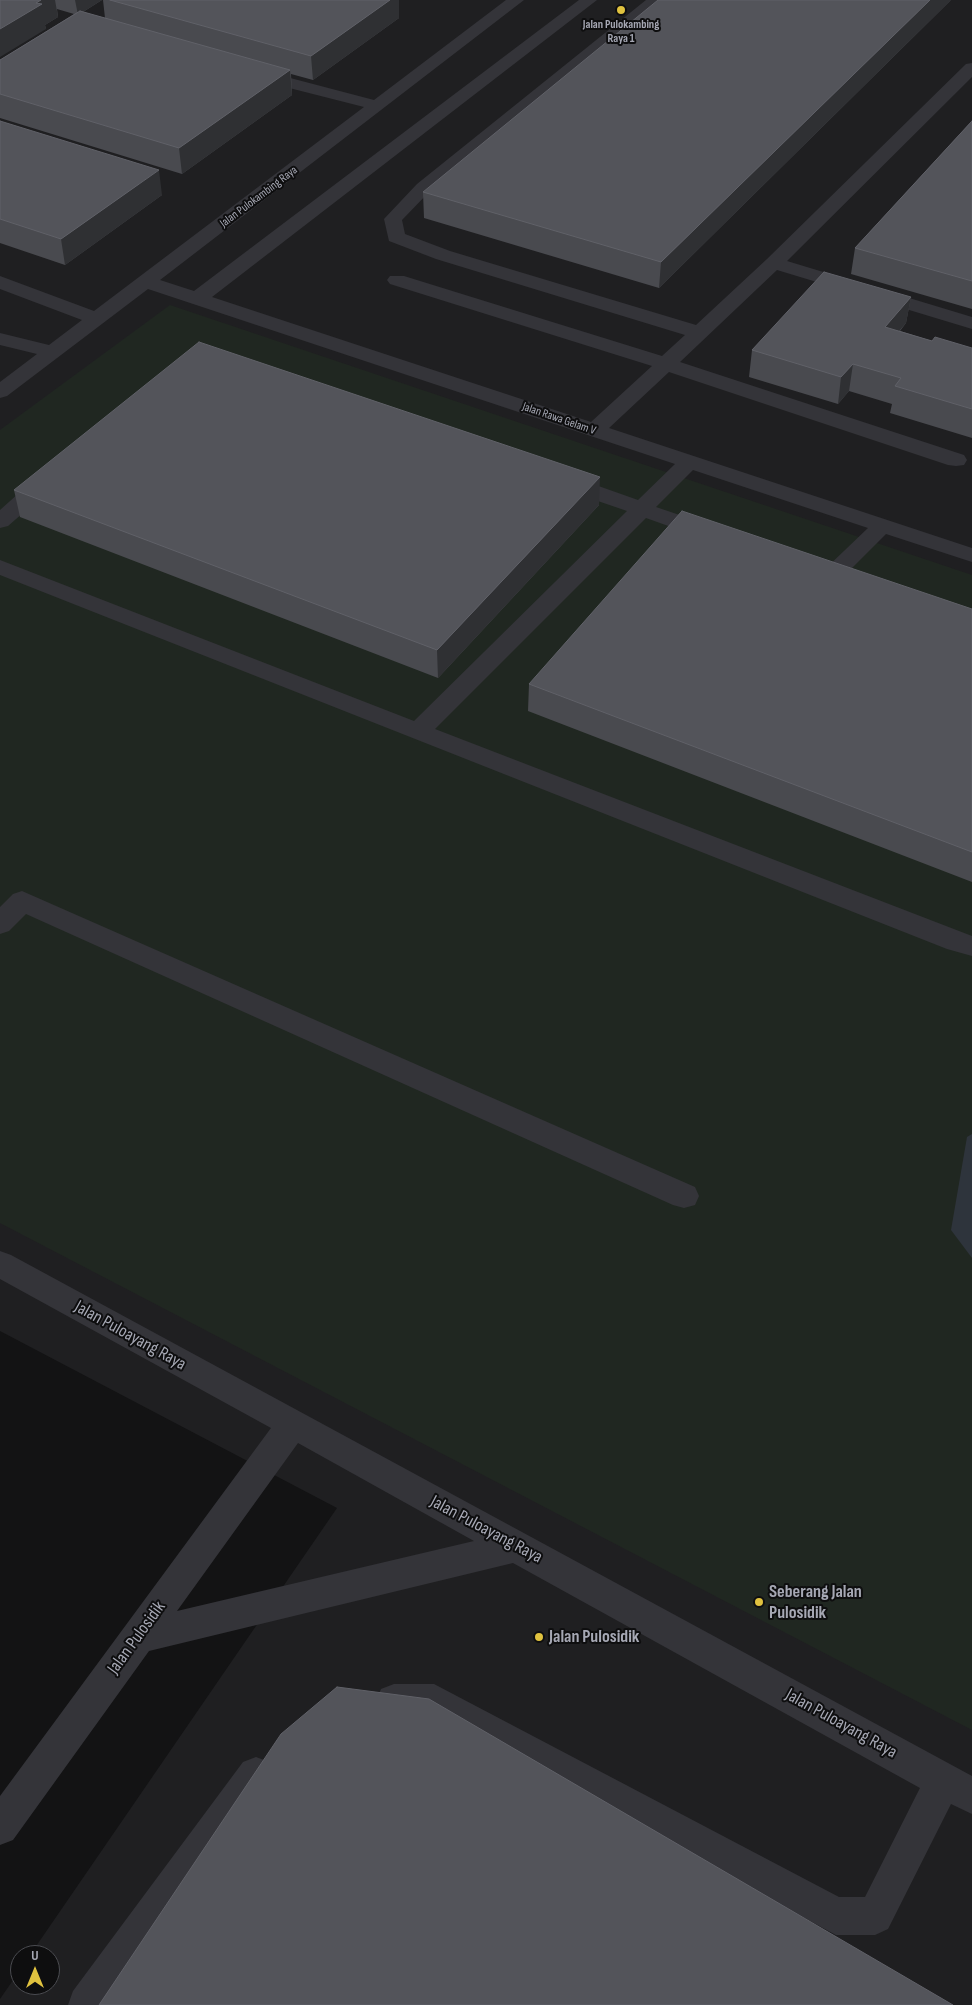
<!DOCTYPE html>
<style>
body{margin:0}
#map{position:relative;width:972px;height:2005px;overflow:hidden;background:#131314;font-family:"Sofia Sans Condensed",sans-serif}
canvas{display:block}
.north{position:absolute;left:10px;top:1945px;width:50px;height:50px;box-sizing:border-box;background:#0e0e0f;border:1px solid #4b4c51;border-radius:50%;rotate:0deg;font-size:14px;font-weight:700;line-height:20px;text-align:center;color:#a6a8b4}
.north::after{content:'';display:block;margin:auto;width:18px;height:22px;background:#e0c23f;clip-path:polygon(50% 0,100% 100%,50% 72%,0 100%)}
</style>
<div id="map">
<canvas width="972" height="2005"></canvas>
<div class="north">U</div>
</div>
<script>
const g = document.querySelector('canvas').getContext('2d');
g.lineJoin = 'round';
function fillPath(path, color) {
  g.fillStyle = color;
  g.fill(path, 'evenodd');
}
function poly(rows) {
  const path = new Path2D();
  for (const r of rows) {
    path.moveTo(r[0], r[1]);
    for (let i = 2; i < r.length; i += 2) path.lineTo(r[i], r[i + 1]);
  }
  return path;
}
function stroke(path, color, width, dash) {
  g.strokeStyle = color;
  g.lineWidth = width;
  g.lineCap = dash ? 'butt' : 'round';
  g.setLineDash(dash || []);
  g.stroke(path);
}
function label(font, color, halo, rows, align = 'center') {
  g.font = font + ' "Sofia Sans Condensed",sans-serif';
  g.lineWidth = 4;
  g.setLineDash([]);
  g.textBaseline = 'middle';
  g.strokeStyle = halo;
  g.fillStyle = color;
  for (const [text, x, y, turn = 0] of rows) {
    g.save();
    g.translate(x, y);
    g.rotate((+turn || 0) * Math.PI / 180);
    g.textAlign = isNaN(turn) ? turn : align;
    if (halo) g.strokeText(text, 0, 0);
    g.fillText(text, 0, 0);
    g.restore();
  }
}
fillPath(poly([
 [0,0,972,0,972,2005,0,2005,0,1999,20,1970,20,1985,50,1985,50,1955,30,1955,337,1508,0,1331]
]), '#1f1f21');
fillPath(poly([
 [170,305,972,575,972,1730,0,1223,0,430]
]), '#202721');
fillPath(poly([
 [972,1134,972,1258,951,1230,967,1137]
]), '#2e343c');
fillPath(poly([
 [506,0,524,0,160,280,194,291,579,0,597,0,212,297,591,422,652,366,390,284,387,280,390,276,404,276,662,356,685,335,436,259,389,241,384,219,417,184,646,0,664,0,429,192,402,220,405,234,450,251,696,325,767,259,966,64,972,63,972,77,787,261,972,317,972,329,777,270,680,362,964,455,967,460,964,465,956,466,948,465,669,372,609,428,972,548,972,562,886,534,838,582,830,584,822,582,819,577,822,572,868,528,693,470,656,507,718,528,721,533,718,538,710,540,702,538,646,518,435,729,972,936,972,956,947,949,0,575,0,560,414,721,627,511,557,487,554,482,557,477,565,476,573,477,638,500,675,464,148,289,7,396,0,398,0,382,37,354,0,345,0,333,49,345,82,320,0,289,0,276,94,311,364,107,250,78,248,74,250,70,256,69,374,100,506,0],
 [46,475,54,476,57,481,54,486,8,526,0,528,0,510,38,476,46,475],
 [22,891,695,1187,699,1196,695,1205,684,1208,673,1205,26,914,9,931,0,934,0,907,13,894,22,891],
 [0,1251,11,1255,972,1776,972,1814,951,1804,888,1929,875,1935,836,1935,431,1718,394,1718,381,1713,376,1701,381,1689,394,1684,434,1684,839,1897,865,1897,920,1788,513,1563,149,1651,13,1840,0,1845,0,1796,271,1428,0,1279,0,1251],
 [298,1443,474,1541,177,1611,298,1443],
 [256,1757,269,1762,274,1775,269,1788,111,2005,68,2005,73,1991,243,1762,256,1757]
]), '#343439');
fillPath(poly([
 [0,0,102,0,83,12,105,18,103,0,399,0,399,18,313,80,291,74,292,95,182,174,0,118,0,60,74,14,57,9,58,17,45,25,46,29],
 [951,0,659,288,424,218,423,192],
 [0,121,162,195,65,265,0,243],
 [972,121,972,309,851,274,855,248],
 [911,297,906,323,900,331,932,341,972,348,972,438,890,413,892,404,849,391,838,404,749,377,752,350],
 [14,490,599,505,438,678,20,517],
 [972,609,972,882,528,711,529,684]
]), '#494a4f');
fillPath(poly([
 [41,0,55,0,58,17,45,25,46,29,0,57,0,29],
 [75,0,102,0,78,15],
 [390,0,399,0,399,18,313,80,311,56],
 [930,0,951,0,659,288,661,262],
 [290,70,292,95,182,174,179,148],
 [159,170,162,195,65,265,61,239],
 [911,297,906,323,880,353,885,327],
 [853,364,849,391,838,404,841,377],
 [600,477,599,505,438,678,437,650]
]), '#2f3033');
const building = poly([
 [0,0,41,0,36,3,42,4,0,29,0,0],
 [110,0,390,0,311,56,110,0],
 [658,0,930,0,661,262,423,192,658,0],
 [80,11,290,70,179,148,0,94,0,60,80,11],
 [0,121,159,170,61,239,0,219,0,121],
 [972,121,972,281,855,248,972,121],
 [824,272,911,297,885,327,932,341,935,337,972,348,972,409,895,386,901,378,853,364,841,377,752,350,824,272],
 [199,342,600,477,437,650,14,490,199,342],
 [682,511,972,609,972,852,529,684,682,511],
 [337,1687,429,1699,953,2005,99,2005,281,1734,337,1687]
]);
fillPath(building, '#53545a');
stroke(building, '#606168', 1);
for (const [x, y, r, color] of [
 [621,10,5,"#e0c23f"],
 [759,1602,5,"#e0c23f"],
 [539,1637,5,"#e0c23f"]
]) {
  const dot = new Path2D();
  dot.arc(x, y, r, 0, 2 * Math.PI);
  g.fillStyle = color;
  g.fill(dot);
  stroke(dot, '#0e0e0f', 2);
}
label('bold 12px', '#a6a8b4', '#0e0e0f', [
 ["Jalan Pulokambing",621,25],
 ["Raya 1",621,39]
]);
label('12px', '#a6a8b4', '#0e0e0f', [
 ["Jalan Pulokambing Raya",259,197,-37],
 ["Jalan Rawa Gelam V",559,419,19]
]);
label('18px', '#a6a8b4', '#0e0e0f', [
 ["Jalan Puloayang Raya",130,1336,29],
 ["Jalan Puloayang Raya",486,1530,28],
 ["Jalan Pulosidik",137,1638,-54],
 ["Jalan Puloayang Raya",841,1724,29]
]);
label('bold 18px', '#a6a8b4', '#0e0e0f', [
 ["Seberang Jalan",769,1592],
 ["Pulosidik",769,1613],
 ["Jalan Pulosidik",549,1637]
], 'left');
</script>
